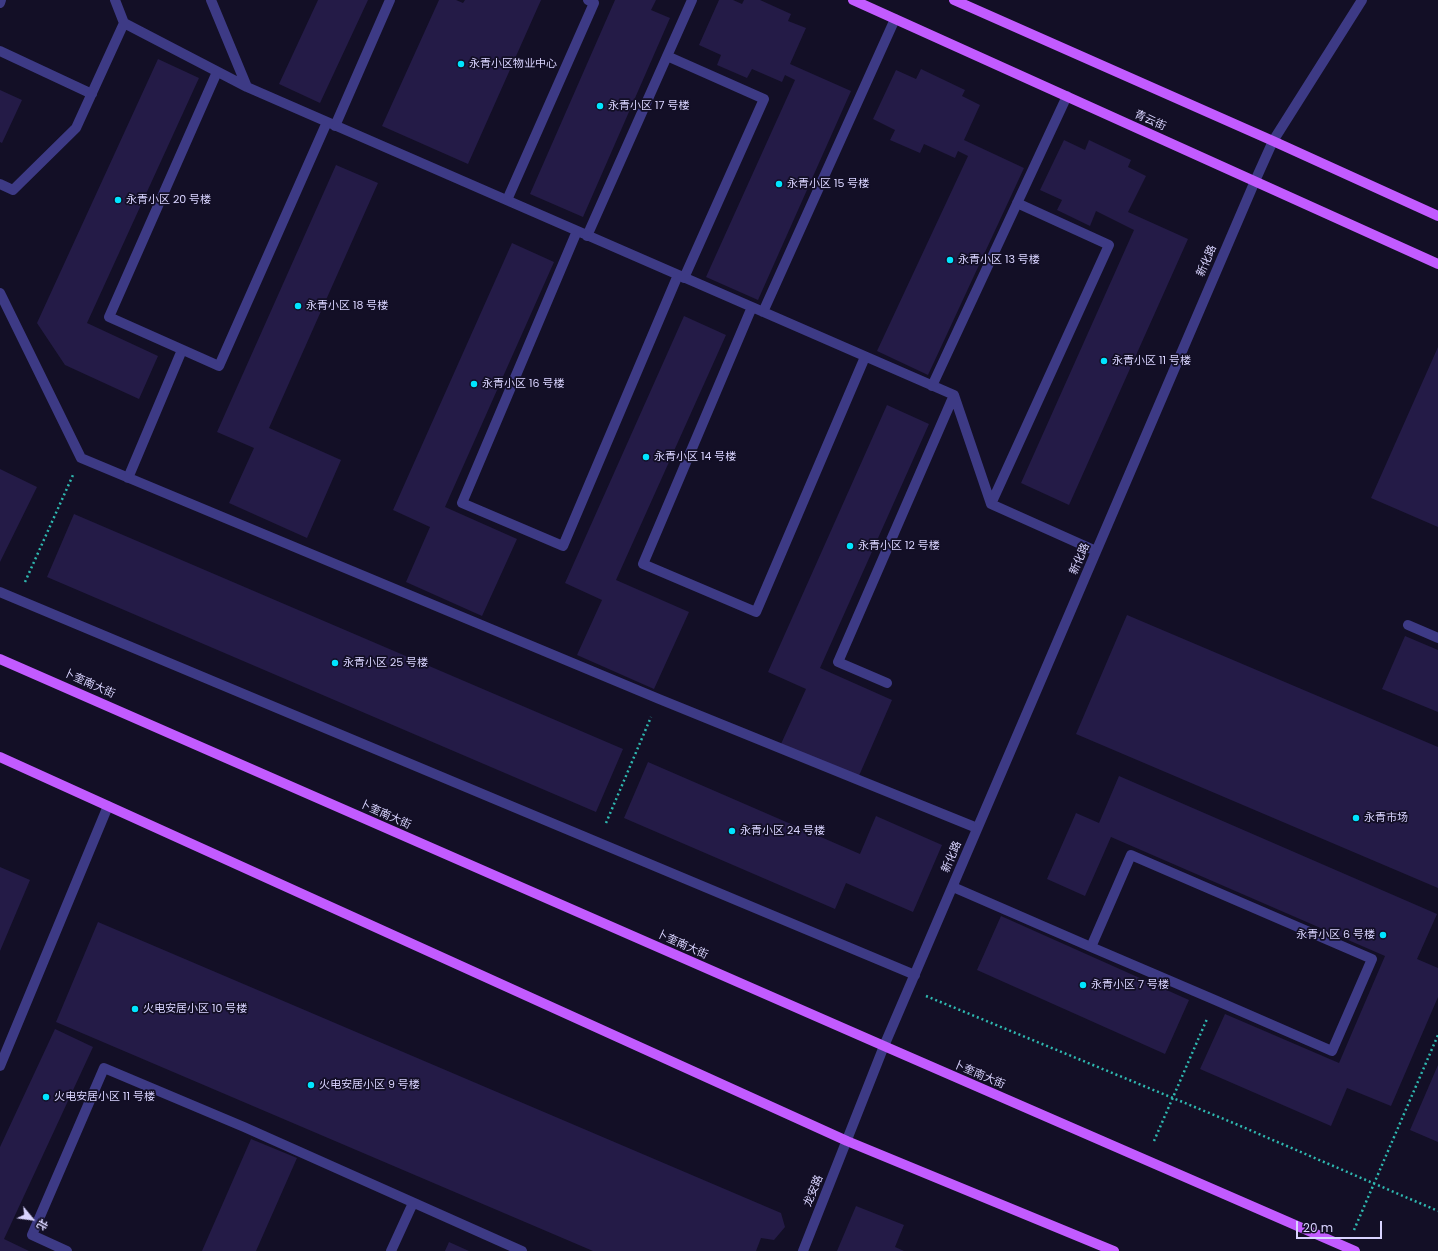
<!DOCTYPE html>
<meta charset="utf-8">
<style>
body{margin:0}
#map{position:relative;width:1438px;height:1251px;overflow:hidden;background:#130f26;font-family:Poppins,"Noto Sans SC",sans-serif}
canvas{display:block}
.north{position:absolute;left:12px;top:1199px;width:40px;height:40px;-webkit-text-stroke:3px #130f26;paint-order:stroke;rotate:119deg;font-size:11px;font-weight:700;line-height:16px;text-align:center;color:#d9d4ff}
.north::after{content:'';display:block;margin:auto;width:14px;height:18px;background:#d9d4ff;clip-path:polygon(50% 0,100% 100%,50% 72%,0 100%)}
.scale{position:absolute;left:1296px;top:1221px;width:86px;height:18px;box-sizing:border-box;border:2px solid #d9d4ff;border-top:0;padding-left:5px;font-size:12px;line-height:14px;white-space:nowrap;color:#d9d4ff;-webkit-text-stroke:3px #130f26;paint-order:stroke}
</style>
<div id="map">
<canvas width="1438" height="1251"></canvas>
<div class="north">北</div>
<div class="scale">20 m</div>
</div>
<script>
const g = document.querySelector('canvas').getContext('2d');
g.lineJoin = 'round';
function fillPath(path, color) {
  g.fillStyle = color;
  g.fill(path, 'evenodd');
}
function poly(rows) {
  const path = new Path2D();
  for (const r of rows) {
    path.moveTo(r[0], r[1]);
    for (let i = 2; i < r.length; i += 2) path.lineTo(r[i], r[i + 1]);
  }
  return path;
}
function stroke(path, color, width, dash) {
  g.strokeStyle = color;
  g.lineWidth = width;
  g.lineCap = dash ? 'butt' : 'round';
  g.setLineDash(dash || []);
  g.stroke(path);
}
function label(font, color, halo, rows, align = 'center') {
  g.font = font + ' Poppins,"Noto Sans SC",sans-serif';
  g.lineWidth = 3.5;
  g.setLineDash([]);
  g.textBaseline = 'middle';
  g.strokeStyle = halo;
  g.fillStyle = color;
  for (const [text, x, y, turn = 0] of rows) {
    g.save();
    g.translate(x, y);
    g.rotate((+turn || 0) * Math.PI / 180);
    g.textAlign = isNaN(turn) ? turn : align;
    if (halo) g.strokeText(text, 0, 0);
    g.fillText(text, 0, 0);
    g.restore();
  }
}
fillPath(poly([
 [318,0,368,0,320,103,279,84],
 [439,0,456,0,463,3,465,0,541,0,468,164,382,126],
 [615,0,656,0,651,10,670,18,583,217,530,194],
 [719,0,733,0,742,4,744,0,760,0,791,14,788,21,806,28,790,64,851,91,758,300,706,277,795,80,785,75,782,82,752,69,747,78,717,65,721,55,699,45],
 [158,59,199,78,87,323,158,356,139,399,65,365,37,323],
 [921,69,965,90,962,96,980,105,964,140,1024,168,928,375,877,351,968,156,958,151,955,158,924,144,920,153,890,140,895,130,873,119,896,70,916,79],
 [0,90,22,100,2,143,0,142],
 [1064,140,1085,150,1089,140,1131,160,1128,167,1146,176,1128,212,1188,239,1069,505,1021,483,1134,230,1096,211,1090,226,1057,210,1062,200,1040,190],
 [336,165,378,183,269,428,341,460,307,538,229,503,254,448,217,432],
 [512,243,554,262,445,507,517,539,482,616,406,582,430,527,393,510],
 [684,316,726,335,616,580,689,612,654,689,577,655,602,600,565,583],
 [1438,347,1438,527,1371,498],
 [887,405,929,424,820,668,892,700,858,778,781,744,806,689,768,672],
 [0,469,37,487,0,562],
 [74,514,623,749,596,812,47,577],
 [1127,615,1438,747,1438,888,1076,734],
 [1405,636,1438,650,1438,712,1382,689],
 [648,762,860,854,876,816,942,845,913,912,846,883,835,909,624,818],
 [1119,776,1437,914,1417,959,1438,968,1438,997,1391,1106,1347,1088,1331,1126,1200,1069,1225,1014,1339,1063,1385,956,1111,837,1085,896,1047,879,1076,813,1099,823],
 [0,867,30,880,0,951],
 [1001,916,1189,1000,1165,1054,977,970],
 [98,922,781,1213,785,1227,774,1240,761,1238,756,1251,593,1251,56,1022],
 [55,1029,93,1047,4,1239,29,1251,0,1251,0,1147],
 [1438,1065,1438,1142,1410,1130],
 [251,1139,297,1158,256,1251,202,1251],
 [856,1206,904,1225,895,1247,904,1251,837,1251],
 [449,1242,469,1251,445,1251]
]), '#241b47');
stroke(poly([
 [25,582,73,475],
 [606,823,651,717],
 [926,996,1231,1122,1438,1211],
 [1154,1141,1207,1019],
 [1354,1230,1438,1035]
]), '#2fb8b0', 2.5, [2, 3]);
stroke(poly([
 [115,0,124,23],
 [211,0,247,87],
 [0,3,1,0],
 [0,51,92,94],
 [667,56,764,99,684,278],
 [217,72,109,317,219,366,327,122],
 [335,126,390,0],
 [0,184,13,190,76,128,124,23,247,87,954,395,991,504,1096,551],
 [507,200,594,3,588,0],
 [577,231,462,503,563,546,678,275],
 [587,236,692,0],
 [0,293,81,458,659,699,977,828],
 [752,307,643,564,756,612,865,357],
 [763,312,895,19],
 [932,386,1067,96],
 [128,478,182,350],
 [991,504,1109,245,1017,203],
 [0,592,915,975],
 [1408,625,1438,638],
 [887,683,838,662,954,395],
 [953,887,1091,947,1215,1000,1332,1051,1372,959,1131,855,1091,947],
 [0,1066,108,806],
 [67,1251,32,1235,104,1068,244,1127,522,1251],
 [391,1251,413,1203],
 [803,1251,884,1046,1255,181,1273,141,1362,0]
]), '#3d3a85', 10);
stroke(poly([
 [853,0,1438,264],
 [954,0,1273,141,1438,216],
 [0,659,884,1046,1355,1251],
 [0,757,847,1141,1114,1251]
]), '#c25bff', 10);
for (const [x, y, r, color] of [
 [461,64,4,"#00e5ff"],
 [600,106,4,"#00e5ff"],
 [779,184,4,"#00e5ff"],
 [118,200,4,"#00e5ff"],
 [950,260,4,"#00e5ff"],
 [298,306,4,"#00e5ff"],
 [1104,361,4,"#00e5ff"],
 [474,384,4,"#00e5ff"],
 [646,457,4,"#00e5ff"],
 [850,546,4,"#00e5ff"],
 [335,663,4,"#00e5ff"],
 [1356,818,4,"#00e5ff"],
 [732,831,4,"#00e5ff"],
 [1383,935,4,"#00e5ff"],
 [1083,985,4,"#00e5ff"],
 [135,1009,4,"#00e5ff"],
 [311,1085,4,"#00e5ff"],
 [46,1097,4,"#00e5ff"]
]) {
  const dot = new Path2D();
  dot.arc(x, y, r, 0, 2 * Math.PI);
  g.fillStyle = color;
  g.fill(dot);
  stroke(dot, '#130f26', 1.5);
}
label('11px', '#d9d4ff', '#130f26', [
 ["永青小区物业中心",469,64],
 ["永青小区 17 号楼",608,106],
 ["永青小区 15 号楼",787,184],
 ["永青小区 20 号楼",126,200],
 ["永青小区 13 号楼",958,260],
 ["永青小区 18 号楼",306,306],
 ["永青小区 11 号楼",1112,361],
 ["永青小区 16 号楼",482,384],
 ["永青小区 14 号楼",654,457],
 ["永青小区 12 号楼",858,546],
 ["永青小区 25 号楼",343,663],
 ["永青市场",1364,818],
 ["永青小区 24 号楼",740,831],
 ["永青小区 6 号楼",1375,935,"right"],
 ["永青小区 7 号楼",1091,985],
 ["火电安居小区 10 号楼",143,1009],
 ["火电安居小区 9 号楼",319,1085],
 ["火电安居小区 11 号楼",54,1097]
], 'left');
label('11px', '#d9d4ff', '#130f26', [
 ["青云街",1150,121,24],
 ["新化路",1207,261,-67],
 ["新化路",1080,559,-67],
 ["卜奎南大街",89,684,24],
 ["卜奎南大街",385,815,24],
 ["新化路",952,857,-67],
 ["卜奎南大街",682,945,24],
 ["卜奎南大街",979,1075,23],
 ["龙安路",814,1191,-68]
]);
</script>
